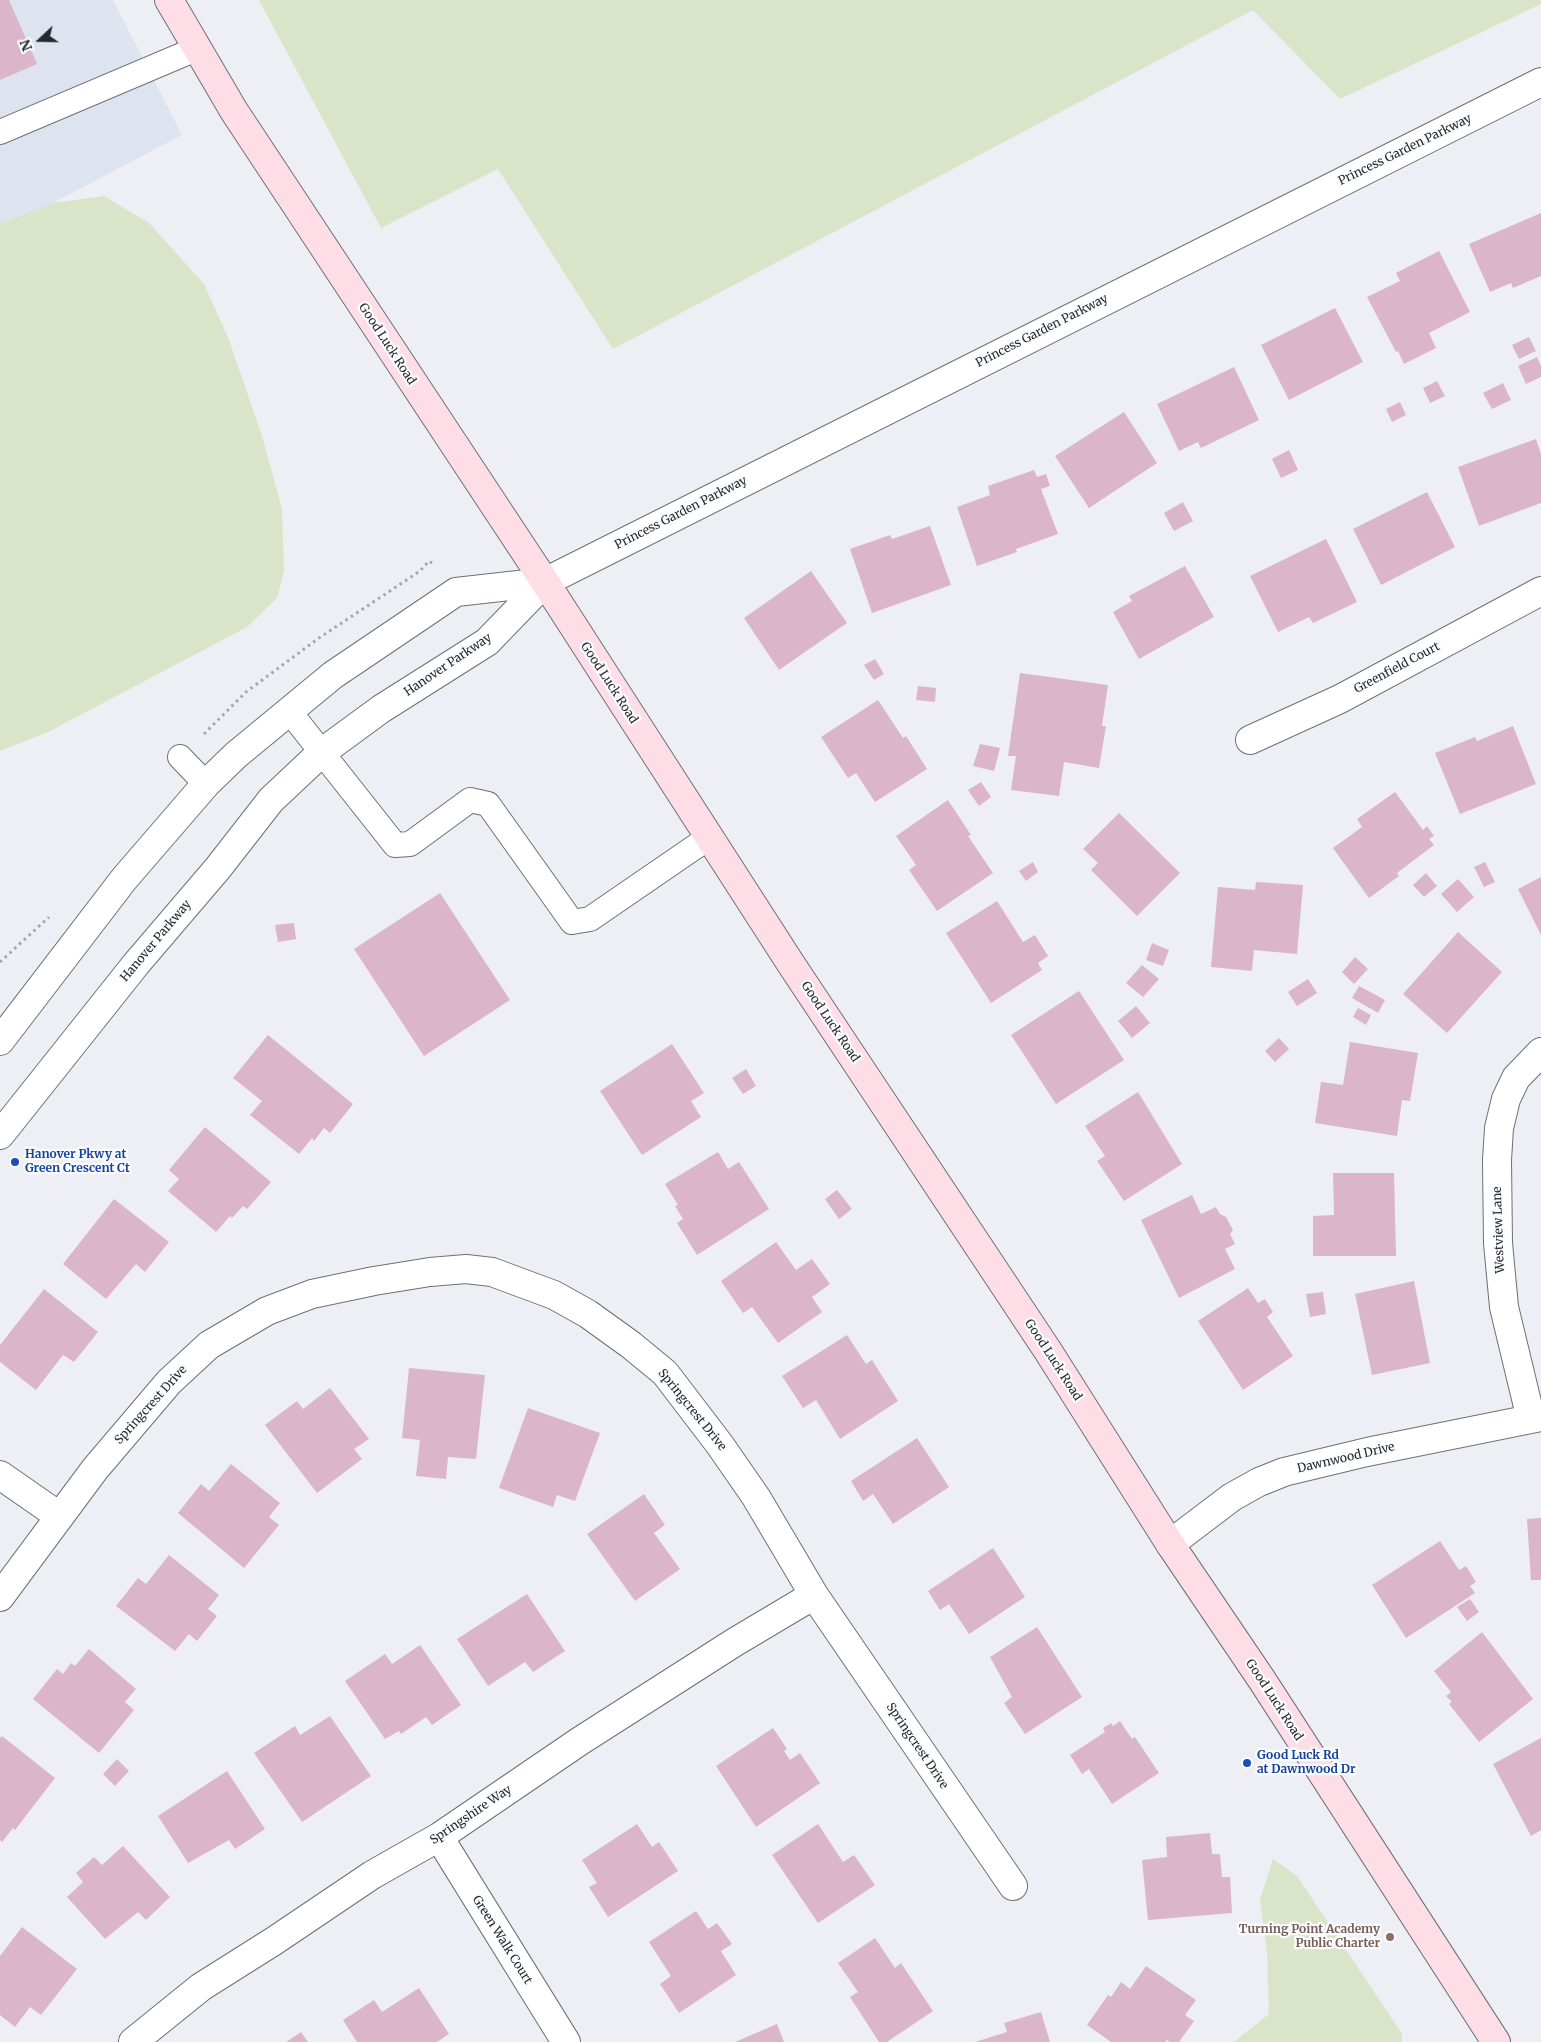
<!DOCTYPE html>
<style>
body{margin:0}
#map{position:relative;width:1541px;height:2042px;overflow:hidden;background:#edeff5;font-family:Merriweather,serif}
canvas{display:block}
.north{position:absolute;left:15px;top:15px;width:50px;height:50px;-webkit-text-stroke:4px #fbfcff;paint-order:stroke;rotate:249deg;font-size:14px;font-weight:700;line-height:20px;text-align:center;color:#27282b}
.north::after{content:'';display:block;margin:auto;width:18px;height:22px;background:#27282b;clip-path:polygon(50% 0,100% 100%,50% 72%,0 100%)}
</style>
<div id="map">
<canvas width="1541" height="2042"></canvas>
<div class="north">N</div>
</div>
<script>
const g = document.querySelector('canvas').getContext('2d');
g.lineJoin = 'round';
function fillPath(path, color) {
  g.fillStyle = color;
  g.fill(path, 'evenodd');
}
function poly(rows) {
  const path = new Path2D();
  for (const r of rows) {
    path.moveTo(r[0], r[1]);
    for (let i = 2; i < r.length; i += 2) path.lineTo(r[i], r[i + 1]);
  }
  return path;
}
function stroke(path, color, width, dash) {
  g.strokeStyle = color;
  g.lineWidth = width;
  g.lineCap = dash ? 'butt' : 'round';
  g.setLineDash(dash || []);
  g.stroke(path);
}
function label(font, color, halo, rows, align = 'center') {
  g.font = font + ' Merriweather,serif';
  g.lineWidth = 4.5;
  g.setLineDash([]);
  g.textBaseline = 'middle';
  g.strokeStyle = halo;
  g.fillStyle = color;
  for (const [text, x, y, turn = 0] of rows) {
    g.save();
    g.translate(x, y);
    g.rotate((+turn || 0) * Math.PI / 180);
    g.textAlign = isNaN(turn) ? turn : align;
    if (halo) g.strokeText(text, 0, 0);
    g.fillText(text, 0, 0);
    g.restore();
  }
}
fillPath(poly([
 [0,0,113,0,182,135,53,203,0,224]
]), '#dee3f0');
fillPath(poly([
 [259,0,1541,0,1541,4,1340,99,1253,10,613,349,498,169,381,228],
 [104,196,149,223,204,284,229,340,262,436,282,509,284,571,277,598,247,627,48,732,0,751,0,224,53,203],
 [1273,1859,1297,1876,1402,2034,1402,2042,1234,2042,1269,2014,1267,1952,1260,1900]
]), '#d9e4c8');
fillPath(poly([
 [0,0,9,0,37,64,0,80],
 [1541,213,1541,276,1513,288,1511,283,1490,292,1469,244],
 [1439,251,1470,312,1429,333,1436,348,1404,364,1398,351,1396,352,1367,297,1400,281,1396,273],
 [1335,308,1363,362,1289,400,1261,345],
 [1529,337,1536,351,1519,359,1512,345],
 [1537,357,1541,366,1541,377,1526,384,1518,366],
 [1234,367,1259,420,1201,448,1198,442,1179,451,1157,404],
 [1437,381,1445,396,1430,403,1423,388],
 [1503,383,1511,400,1492,409,1483,393],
 [1400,402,1406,415,1392,422,1386,409],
 [1124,412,1157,463,1089,508,1055,456],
 [1536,439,1541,454,1541,503,1479,526,1458,467],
 [1289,450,1298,470,1281,478,1272,459],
 [1034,470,1037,477,1046,474,1050,486,1041,489,1058,534,1016,549,1017,552,977,566,957,507,990,495,988,486],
 [1427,492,1455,547,1381,585,1353,529],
 [1183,502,1193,521,1174,531,1164,513],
 [930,526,951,585,872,613,850,549,890,535,892,539],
 [1326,539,1357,602,1313,623,1309,617,1278,632,1250,576],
 [1185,566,1214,617,1139,659,1113,612,1132,601,1129,596],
 [811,571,847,623,779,670,744,618],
 [875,659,884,674,874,680,864,665],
 [1020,673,1108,685,1102,726,1106,726,1099,768,1064,762,1059,796,1011,790,1016,756,1008,756],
 [918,686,936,688,935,702,916,700],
 [878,700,903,738,906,736,927,769,875,802,856,773,848,778,821,737],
 [1513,726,1536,784,1460,814,1435,753,1475,737,1477,741],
 [980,744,1000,748,994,771,973,766],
 [981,782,991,797,979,806,968,790],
 [1395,792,1423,830,1427,826,1434,836,1429,839,1434,845,1397,873,1399,876,1369,898,1333,848,1362,827,1357,819],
 [948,800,971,835,968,836,993,873,937,911,909,870,916,865,896,836],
 [1119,813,1180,873,1137,916,1091,870,1098,863,1083,849],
 [1033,862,1038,872,1026,881,1019,871],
 [1485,862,1495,882,1484,887,1474,867],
 [1426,873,1437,886,1424,897,1413,885],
 [1541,877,1541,935,1518,889],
 [1458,879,1474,897,1457,912,1441,894],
 [1256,882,1303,885,1297,954,1254,950,1252,971,1211,967,1218,887,1255,890],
 [440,893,510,1000,424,1056,354,949],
 [997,901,1023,942,1035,935,1048,956,1038,963,1042,970,991,1003,946,933],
 [294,923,296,939,278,942,275,925],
 [1458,932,1502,972,1447,1033,1403,994],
 [1152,943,1169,950,1163,966,1146,960],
 [1355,957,1368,969,1354,984,1342,972],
 [1142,965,1159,979,1143,997,1126,983],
 [1308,979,1317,993,1297,1006,1288,992],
 [1359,986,1385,1000,1378,1013,1352,998],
 [1079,991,1124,1060,1056,1104,1011,1035],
 [1136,1006,1150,1023,1132,1038,1118,1021],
 [1358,1008,1371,1015,1366,1025,1353,1017],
 [268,1035,353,1104,330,1133,324,1128,314,1141,312,1138,299,1154,250,1115,262,1101,233,1078],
 [1279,1038,1289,1049,1275,1062,1265,1051],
 [1350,1042,1418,1053,1410,1101,1402,1100,1397,1136,1315,1123,1321,1082,1343,1085],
 [672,1044,704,1093,691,1101,701,1117,642,1155,600,1091],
 [746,1069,756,1086,743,1094,732,1078],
 [1138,1092,1182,1164,1124,1201,1097,1161,1105,1156,1085,1126],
 [205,1127,271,1182,247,1209,243,1206,232,1218,230,1216,216,1232,168,1191,179,1179,169,1170],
 [718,1152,728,1169,739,1162,769,1209,697,1255,677,1223,683,1219,675,1206,678,1205,665,1184],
 [1333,1173,1394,1173,1396,1256,1313,1256,1313,1216,1334,1215],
 [837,1190,852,1209,839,1219,825,1199],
 [1192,1195,1201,1214,1216,1207,1220,1214,1226,1217,1233,1230,1230,1234,1235,1244,1225,1249,1235,1269,1179,1298,1141,1220],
 [114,1199,169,1242,145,1272,136,1264,106,1299,63,1264],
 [776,1242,796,1270,812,1259,830,1284,812,1297,822,1312,778,1343,752,1307,743,1313,721,1281],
 [1414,1281,1430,1363,1372,1375,1355,1294],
 [1248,1288,1258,1303,1265,1299,1273,1312,1267,1317,1293,1356,1243,1390,1198,1321],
 [44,1289,98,1332,74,1362,63,1355,36,1390,0,1362,0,1345],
 [1323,1292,1326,1314,1310,1317,1306,1294],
 [847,1335,866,1364,872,1360,898,1401,840,1439,816,1400,803,1408,782,1376],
 [409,1368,485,1375,476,1459,448,1457,446,1479,416,1476,420,1440,402,1438],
 [330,1388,369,1439,354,1449,362,1459,317,1493,265,1425,297,1401,303,1409],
 [528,1408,600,1433,575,1501,557,1495,553,1507,499,1488],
 [917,1438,949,1487,893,1524,873,1494,863,1501,851,1481],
 [231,1464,280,1503,269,1517,279,1525,244,1568,178,1513,201,1484,209,1491],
 [644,1494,665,1525,654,1533,680,1569,635,1601,587,1534],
 [1541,1518,1541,1580,1531,1580,1527,1519],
 [1440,1541,1459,1570,1466,1566,1476,1582,1470,1586,1475,1593,1406,1638,1372,1585],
 [993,1548,1025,1597,969,1634,949,1604,940,1610,928,1591],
 [169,1555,219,1595,208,1609,217,1616,197,1641,189,1634,175,1651,116,1606,138,1578,146,1584],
 [527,1594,565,1651,533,1672,525,1662,488,1686,457,1639],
 [1470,1599,1479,1612,1467,1621,1457,1607],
 [1037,1627,1082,1697,1025,1734,1004,1703,1012,1697,990,1657],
 [1482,1632,1533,1699,1479,1742,1449,1704,1452,1702,1446,1696,1451,1692,1434,1671],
 [420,1645,461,1705,432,1725,426,1717,401,1734,399,1731,385,1739,345,1681,385,1654,392,1664],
 [89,1649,136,1689,125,1702,134,1710,99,1753,33,1699,57,1669,63,1674,71,1663,75,1666],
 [330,1716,371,1776,302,1822,254,1753,295,1726,300,1735],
 [1120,1721,1132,1739,1135,1737,1159,1773,1112,1804,1089,1769,1082,1774,1070,1755,1105,1732,1103,1728,1111,1723,1113,1726],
 [773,1728,787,1749,784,1751,790,1760,800,1753,820,1783,756,1827,716,1766],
 [2,1736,55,1778,15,1830,13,1828,2,1842,0,1840,0,1738],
 [1541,1738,1541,1830,1531,1836,1493,1764],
 [117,1759,129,1771,115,1786,103,1774],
 [227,1771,265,1829,235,1849,229,1840,188,1863,158,1816],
 [637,1824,652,1847,659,1842,678,1871,608,1917,589,1887,597,1883,582,1860],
 [818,1824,843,1862,854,1855,875,1885,818,1923,772,1855],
 [1210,1833,1212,1854,1220,1854,1222,1877,1230,1877,1232,1913,1148,1920,1142,1860,1167,1857,1166,1837],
 [123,1846,170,1897,146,1920,138,1912,105,1939,67,1897,83,1882,76,1873,94,1857,102,1865],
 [696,1911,708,1929,717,1923,732,1944,721,1951,736,1975,679,2013,660,1984,671,1976,649,1942],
 [22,1927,77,1969,41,2015,30,2007,15,2027,0,2015,0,1956],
 [875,1938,895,1968,901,1963,933,2011,887,2042,879,2042,850,1997,858,1992,838,1963],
 [1146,1966,1196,2000,1185,2015,1194,2021,1179,2042,1170,2042,1167,2040,1165,2042,1111,2042,1087,2025,1108,1995,1111,1997,1121,1982,1130,1989],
 [419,1988,449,2034,437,2042,357,2042,343,2020,374,2000,382,2012],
 [1041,2012,1050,2042,975,2042,1007,2032,1004,2023],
 [777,2024,784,2042,735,2042],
 [301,2032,308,2042,286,2042]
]), '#dbb6c9');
const service = poly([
 [0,132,196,49],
 [289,711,395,845,410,844,470,800,488,804,572,922,590,919,708,838],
 [180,757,206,784]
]);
const minor = poly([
 [1250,740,1340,699,1541,591],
 [1531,1419,1504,1307,1498,1243,1497,1160,1499,1128,1506,1099,1516,1078,1541,1052],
 [0,1475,59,1516],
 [1170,1544,1232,1497,1259,1482,1284,1472,1367,1452,1541,1417],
 [0,1597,95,1469,169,1382,209,1345,267,1311,312,1294,374,1281,430,1272,466,1269,492,1272,554,1295,588,1314,631,1345,665,1373,720,1445,756,1497,814,1595,1013,1886],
 [439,1837,566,2042],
 [133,2042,201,1987,274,1941,372,1875,439,1837,580,1741,735,1642,814,1595]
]);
const tertiary = poly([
 [0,1041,124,879,206,784,236,755,333,675,456,592,545,582],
 [0,1135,136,964,218,868,271,800,321,753,381,709,487,642,545,582,1541,82]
]);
const secondary = poly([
 [169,0,234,111,545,582,791,964,1048,1351,1170,1544,1262,1680,1496,2042]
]);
stroke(service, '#6e7076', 26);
stroke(minor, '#6e7076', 30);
stroke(tertiary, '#6e7076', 30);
stroke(secondary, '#6e7076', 30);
stroke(poly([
 [204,734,246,692,319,638,420,571,429,561,435,565],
 [0,962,49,917]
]), '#a4a5aa', 3, [2.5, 4]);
stroke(service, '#fff', 24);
stroke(minor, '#fff', 28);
stroke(tertiary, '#fff', 28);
stroke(secondary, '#fddde6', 28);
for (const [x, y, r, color] of [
 [15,1162,5,"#1a4fb4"],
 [1247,1763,5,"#1a4fb4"],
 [1390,1937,5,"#8d6e63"]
]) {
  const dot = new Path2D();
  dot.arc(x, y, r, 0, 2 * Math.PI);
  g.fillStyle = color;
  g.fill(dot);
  stroke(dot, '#fbfcff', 2);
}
label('12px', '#27282b', '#fbfcff', [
 ["Princess Garden Parkway",1405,150,-26],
 ["Princess Garden Parkway",1042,331,-27],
 ["Good Luck Road",387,344,57],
 ["Princess Garden Parkway",681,513,-27],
 ["Hanover Parkway",448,665,-34],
 ["Greenfield Court",1397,668,-28],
 ["Good Luck Road",609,683,57],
 ["Hanover Parkway",156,941,-50],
 ["Good Luck Road",830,1022,56],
 ["Westview Lane",1499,1230,-92],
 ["Good Luck Road",1053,1360,57],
 ["Springcrest Drive",151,1405,-48],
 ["Springcrest Drive",692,1410,51],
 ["Dawnwood Drive",1346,1458,-13],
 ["Good Luck Road",1274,1700,57],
 ["Springcrest Drive",917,1746,56],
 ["Springshire Way",471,1815,-34],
 ["Green Walk Court",502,1940,58]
]);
label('bold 12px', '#164399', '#fbfcff', [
 ["Hanover Pkwy at",25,1155],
 ["Green Crescent Ct",25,1169],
 ["Good Luck Rd",1257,1756],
 ["at Dawnwood Dr",1257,1770]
], 'left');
label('bold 12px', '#785e54', '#fbfcff', [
 ["Turning Point Academy",1380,1930],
 ["Public Charter",1380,1944]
], 'right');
</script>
